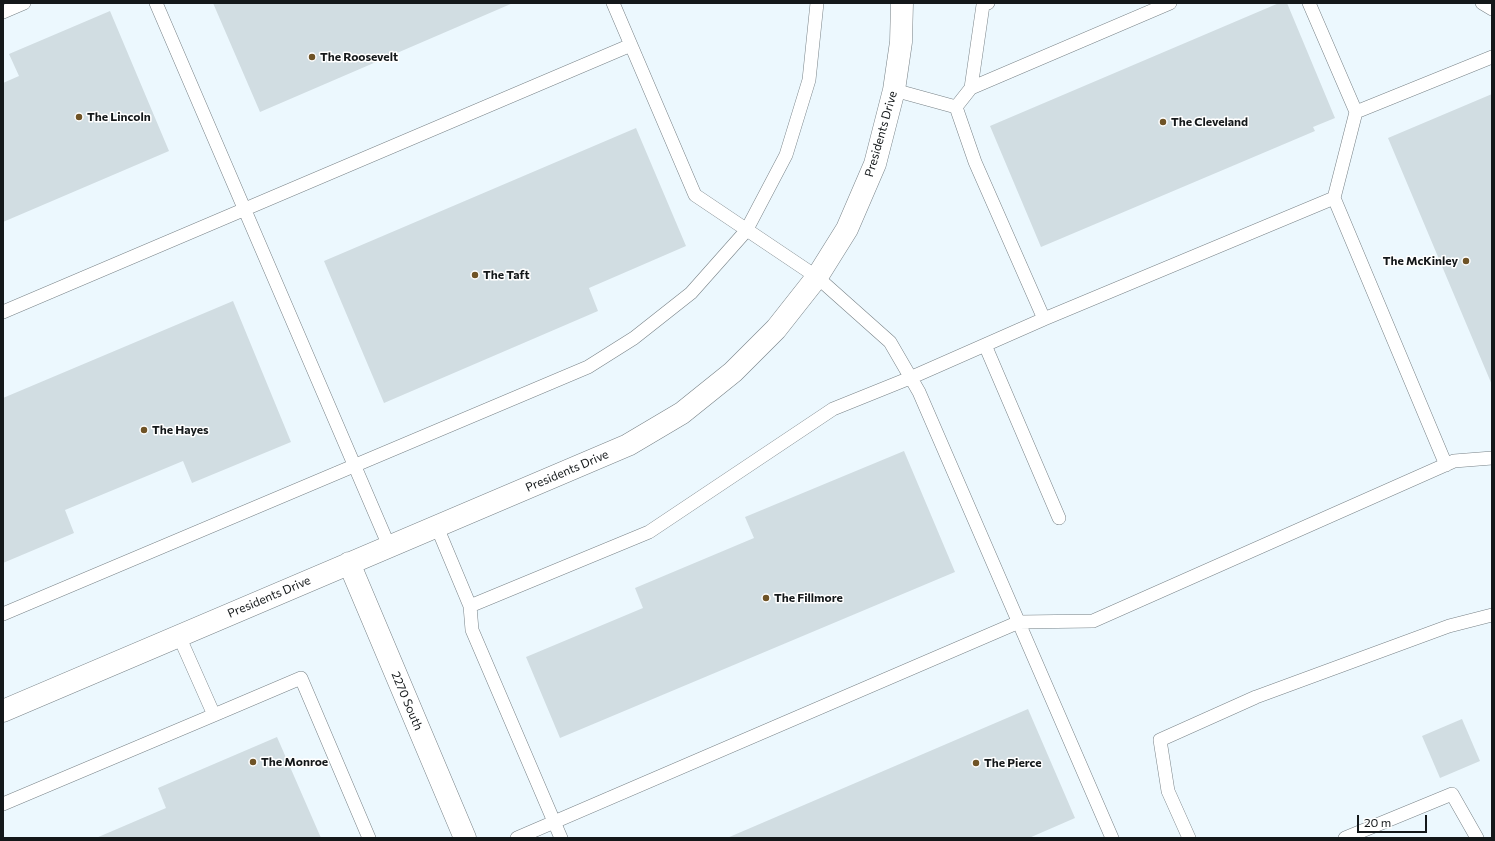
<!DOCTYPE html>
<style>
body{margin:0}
#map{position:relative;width:1495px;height:841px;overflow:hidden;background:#ecf8fe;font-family:Commissioner,sans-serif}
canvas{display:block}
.frame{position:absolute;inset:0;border:4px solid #14181a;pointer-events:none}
.scale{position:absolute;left:1357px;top:815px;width:70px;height:18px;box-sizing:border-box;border:2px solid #14181a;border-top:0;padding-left:5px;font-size:12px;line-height:14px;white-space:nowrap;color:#14181a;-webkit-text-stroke:3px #fff;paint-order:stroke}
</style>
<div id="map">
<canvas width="1495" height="841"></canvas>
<div class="frame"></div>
<div class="scale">20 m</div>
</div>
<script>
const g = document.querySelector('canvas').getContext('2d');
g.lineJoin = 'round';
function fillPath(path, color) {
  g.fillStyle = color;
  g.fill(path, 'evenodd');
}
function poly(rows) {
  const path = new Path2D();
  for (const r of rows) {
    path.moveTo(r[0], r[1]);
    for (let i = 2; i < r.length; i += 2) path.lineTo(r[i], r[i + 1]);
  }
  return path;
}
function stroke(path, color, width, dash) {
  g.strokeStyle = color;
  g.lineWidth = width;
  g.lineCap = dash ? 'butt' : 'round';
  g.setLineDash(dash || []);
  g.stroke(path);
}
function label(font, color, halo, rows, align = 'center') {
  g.font = font + ' Commissioner,sans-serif';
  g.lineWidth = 3;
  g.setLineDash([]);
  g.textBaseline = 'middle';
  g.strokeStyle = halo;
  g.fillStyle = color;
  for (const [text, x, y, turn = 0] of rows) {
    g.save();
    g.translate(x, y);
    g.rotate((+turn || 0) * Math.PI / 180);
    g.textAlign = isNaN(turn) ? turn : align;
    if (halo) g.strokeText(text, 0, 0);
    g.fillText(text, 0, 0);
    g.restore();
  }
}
fillPath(poly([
 [213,3,513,3,260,112],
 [1279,3,1287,3,1335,118,1313,127,1315,131,1041,247,990,126],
 [110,11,169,151,3,222,3,83,19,76,9,54],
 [1492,94,1492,385,1388,138],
 [636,128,686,246,589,288,598,311,384,403,324,261],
 [233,301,291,442,192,483,183,461,65,510,74,533,3,563,3,398],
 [904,451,955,572,560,738,526,657,643,608,635,588,754,538,745,517],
 [1028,709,1075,818,1029,838,727,838],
 [1462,719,1480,761,1440,778,1422,736],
 [277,737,321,838,96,838,166,808,158,788]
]), '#d1dde2');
const service = poly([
 [156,3,389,546],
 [613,3,695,195,817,277,890,342,919,392,1112,838],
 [1309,3,1356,112],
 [1482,3,1492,9],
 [3,12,24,3],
 [971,88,1170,3],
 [894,90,956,107,971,88,983,5,988,3],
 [1334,198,1446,465],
 [3,312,631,45],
 [1044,319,1334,198,1356,112,1492,57],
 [985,345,1059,518],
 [437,527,470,606,472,630,561,838],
 [470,606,649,532,833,409,910,378,1044,319,975,162,956,107],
 [3,614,588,367,634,338,691,293,746,231,786,155,809,80,817,3],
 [179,636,214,715,301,678,369,838],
 [3,804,214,715],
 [517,838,1019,622,1093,621,1454,461,1492,458],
 [1189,838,1168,791,1160,740,1256,697,1449,626,1492,615],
 [1345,838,1452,794,1477,838]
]);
const minor = poly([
 [349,563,465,838],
 [3,711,628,445,682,413,733,372,776,329,817,277,847,229,875,164,894,90,901,42,902,3]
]);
stroke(service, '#788287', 14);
stroke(minor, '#788287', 23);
stroke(service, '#fff', 13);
stroke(minor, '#fff', 22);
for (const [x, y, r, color] of [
 [312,57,4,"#6f5326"],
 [79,117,4,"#6f5326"],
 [1163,122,4,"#6f5326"],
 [1466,261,4,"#6f5326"],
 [475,275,4,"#6f5326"],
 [144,430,4,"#6f5326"],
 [766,598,4,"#6f5326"],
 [253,762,4,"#6f5326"],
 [976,763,4,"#6f5326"]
]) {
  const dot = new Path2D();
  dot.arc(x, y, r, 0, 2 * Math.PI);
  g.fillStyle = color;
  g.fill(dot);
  stroke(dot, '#fff', 1.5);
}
label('bold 12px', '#14181a', '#fff', [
 ["The Roosevelt",320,57],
 ["The Lincoln",87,117],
 ["The Cleveland",1171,122],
 ["The McKinley",1458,261,"right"],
 ["The Taft",483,275],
 ["The Hayes",152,430],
 ["The Fillmore",774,598],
 ["The Monroe",261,762],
 ["The Pierce",984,763]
], 'left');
label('12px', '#14181a', '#fff', [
 ["Presidents Drive",881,134,-74],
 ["Presidents Drive",567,471,-23],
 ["Presidents Drive",269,597,-23],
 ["2270 South",407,701,67]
]);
</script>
